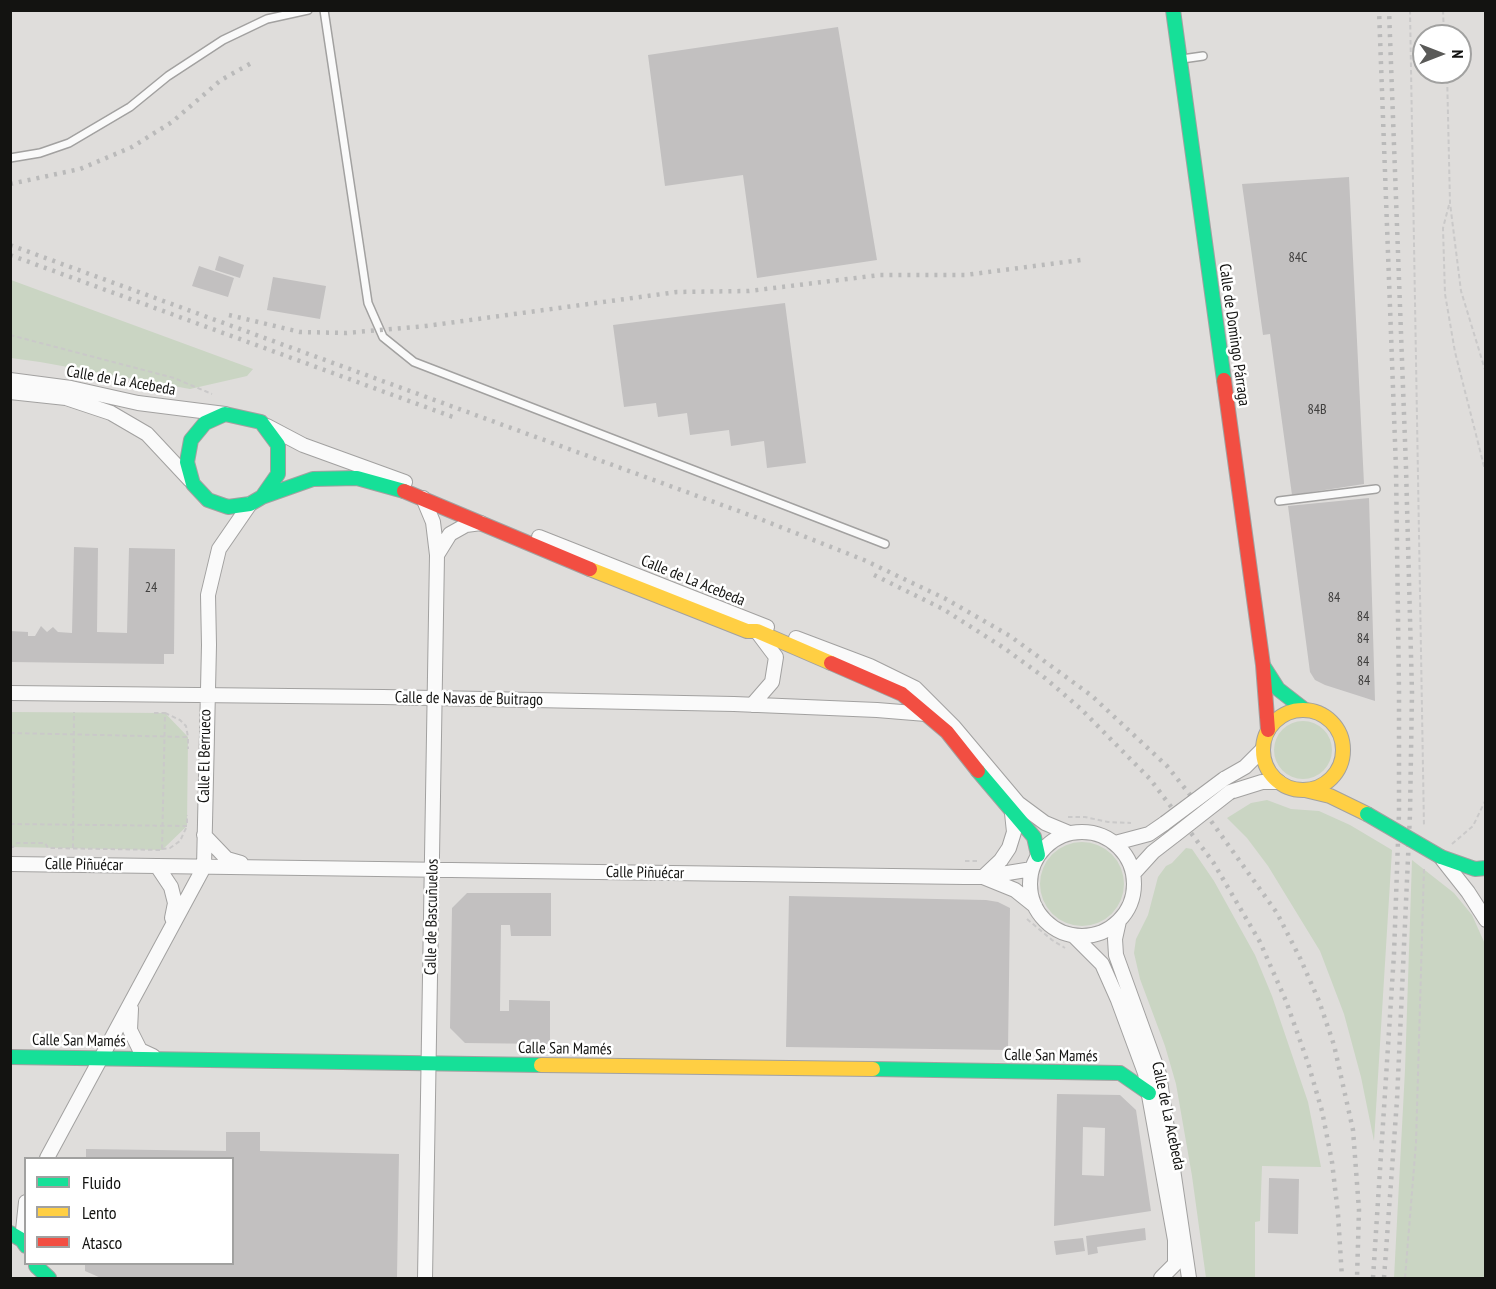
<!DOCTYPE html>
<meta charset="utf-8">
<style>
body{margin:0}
#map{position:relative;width:1496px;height:1289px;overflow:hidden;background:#dfdddb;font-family:"PT Sans Narrow",sans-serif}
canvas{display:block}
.frame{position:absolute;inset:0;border:12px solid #131311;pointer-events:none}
.legend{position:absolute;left:24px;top:1157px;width:210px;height:108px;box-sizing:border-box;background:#fff;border:2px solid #a1a1a0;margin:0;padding:8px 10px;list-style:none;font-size:18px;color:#131311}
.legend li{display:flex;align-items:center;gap:12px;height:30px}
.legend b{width:30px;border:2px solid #a1a1a0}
.north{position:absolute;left:1412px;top:24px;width:60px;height:60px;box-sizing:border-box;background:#fff;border:2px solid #a1a1a0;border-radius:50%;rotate:90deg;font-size:16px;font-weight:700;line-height:24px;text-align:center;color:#131311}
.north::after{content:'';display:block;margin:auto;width:21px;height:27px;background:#5a5a58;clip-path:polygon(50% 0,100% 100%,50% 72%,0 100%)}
</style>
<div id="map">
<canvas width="1496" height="1289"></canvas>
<div class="frame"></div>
<ul class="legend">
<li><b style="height:8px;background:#16e098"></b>Fluido</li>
<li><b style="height:8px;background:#ffcf43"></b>Lento</li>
<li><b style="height:8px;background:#f24e42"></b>Atasco</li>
</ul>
<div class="north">N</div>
</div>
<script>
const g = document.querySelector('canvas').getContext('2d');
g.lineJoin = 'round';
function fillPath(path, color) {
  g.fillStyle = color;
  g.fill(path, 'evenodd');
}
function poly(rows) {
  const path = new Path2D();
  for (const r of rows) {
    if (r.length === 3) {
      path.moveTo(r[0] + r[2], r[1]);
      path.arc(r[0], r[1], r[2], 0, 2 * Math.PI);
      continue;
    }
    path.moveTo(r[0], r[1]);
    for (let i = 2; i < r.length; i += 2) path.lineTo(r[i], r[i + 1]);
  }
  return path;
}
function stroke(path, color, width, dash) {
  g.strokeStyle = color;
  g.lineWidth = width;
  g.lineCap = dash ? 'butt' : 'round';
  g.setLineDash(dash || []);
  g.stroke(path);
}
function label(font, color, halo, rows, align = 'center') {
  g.font = font + ' "PT Sans Narrow",sans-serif';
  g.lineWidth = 5;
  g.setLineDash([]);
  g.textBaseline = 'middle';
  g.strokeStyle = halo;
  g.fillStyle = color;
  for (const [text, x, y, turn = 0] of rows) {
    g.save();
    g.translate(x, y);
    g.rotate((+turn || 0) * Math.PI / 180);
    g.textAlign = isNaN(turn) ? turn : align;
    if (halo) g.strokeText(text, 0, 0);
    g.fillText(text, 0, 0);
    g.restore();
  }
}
fillPath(poly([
 [10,280,11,280,253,369,247,376,190,389,40,362,11,358],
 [11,712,165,713,188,737,187,826,162,850,11,847],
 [1303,750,29],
 [1267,800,1291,809,1319,811,1350,825,1392,850,1374,1141,1361,1077,1344,1014,1320,951,1268,866,1247,838,1227,818,1251,803],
 [1082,884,42],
 [1186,848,1192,849,1214,881,1255,955,1272,996,1308,1102,1321,1167,1262,1166,1260,1221,1255,1222,1255,1278,1206,1278,1192,1176,1176,1084,1165,1046,1140,979,1134,953,1136,939,1148,915,1158,877,1166,866,1172,863],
 [1412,860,1454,893,1472,915,1485,944,1485,1278,1394,1278,1405,1070]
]), '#cad5c3');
fillPath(poly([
 [838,27,877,260,757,278,743,175,665,186,648,55],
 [1349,177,1364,484,1292,495,1270,334,1263,335,1242,184],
 [219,256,244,265,240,278,215,270],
 [199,266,234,278,228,297,192,286],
 [273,277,326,286,320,319,267,310],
 [785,303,806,463,767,468,764,441,731,446,729,430,690,435,687,413,658,417,656,403,624,407,613,325],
 [1369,498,1375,701,1325,685,1315,680,1310,672,1288,506],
 [74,547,98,548,97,632,127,633,129,548,175,549,174,654,164,654,164,664,10,662,10,631,28,632,28,636,35,636,41,626,47,632,53,627,58,632,72,633],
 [467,893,551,893,551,936,511,936,510,925,501,925,500,1011,509,1011,509,1000,550,1001,550,1044,465,1043,450,1028,452,908],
 [789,896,986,900,998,902,1010,908,1008,1050,786,1047],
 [1057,1094,1120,1095,1136,1110,1151,1211,1054,1226],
 [1083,1127,1105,1128,1104,1176,1082,1175],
 [226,1132,260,1132,260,1151,399,1154,397,1277,101,1278,85,1271,85,1264,232,1264,232,1158,86,1158,86,1149,226,1151],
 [1269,1178,1299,1179,1298,1234,1268,1233],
 [1145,1228,1146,1240,1097,1247,1098,1253,1088,1255,1086,1236],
 [1083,1238,1085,1251,1056,1255,1054,1241]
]), '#c2c0c0');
const lane = poly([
 [324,10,368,303,383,337,414,362,885,544],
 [1182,59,1203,56],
 [10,158,40,153,69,143,130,107,168,76,223,40,267,19,308,10],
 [1279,501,1376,489]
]);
const street = poly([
 [10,380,71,388,138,403,225,414],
 [10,392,66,398,111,413,147,434,190,480],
 [267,426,303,445,405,482],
 [423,498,433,522,437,555,425,1278],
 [539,537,767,627],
 [437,555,450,534,466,525,481,523],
 [796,638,870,666,915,688,954,727,1018,803,1045,823,1069,833],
 [10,693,383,697,734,704,877,710,926,714],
 [752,705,772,682,776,657,758,633],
 [1224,779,1245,767,1263,749],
 [1230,792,1262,782,1279,782],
 [1082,884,52],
 [204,835,227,859,241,863],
 [1115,843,1149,834,1165,823],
 [1442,859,1468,892,1486,920],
 [10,864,965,877,983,877,1032,869],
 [157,866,171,887,175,903,172,918],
 [1133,874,1153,852,1175,835],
 [983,877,1001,860,1009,848,1014,832,1012,813],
 [983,877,1015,890,1035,906],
 [1119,921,1115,939,1116,955,1159,1074,1189,1278],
 [1074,936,1102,964,1118,1000,1145,1073,1175,1240,1175,1264,1161,1278],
 [131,1009,130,1030,140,1050,153,1056],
 [47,1158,204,867,209,645,208,595,219,549,250,504],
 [22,1240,26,1202]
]);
const fast = poly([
 [1173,10,1224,380],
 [262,497,278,474,278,445,261,422,225,414,205,423,191,440,187,462,193,484,208,500,228,507,250,504,262,497,313,479,357,478,404,491],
 [1264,667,1278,689,1305,710],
 [978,771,1034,837,1038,855],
 [1441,857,1475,869,1486,868],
 [10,1057,541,1065],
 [873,1069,1120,1073,1149,1093],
 [10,1233,22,1240,26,1246],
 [36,1266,49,1278]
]);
const slow = poly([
 [590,569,747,631,757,631,831,663],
 [1303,750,40],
 [1305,790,1330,796,1367,814],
 [541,1065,873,1069]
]);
const jam = poly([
 [1224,380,1263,665,1268,730],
 [404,491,590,569],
 [831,663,902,694,947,732,978,771]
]);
stroke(lane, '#a2a1a0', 10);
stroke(street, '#a2a1a0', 16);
stroke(fast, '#a2a1a0', 16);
stroke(slow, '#a2a1a0', 16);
stroke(jam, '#a2a1a0', 16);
stroke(poly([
 [1410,10,1424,827],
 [1443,10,1444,36],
 [1447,72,1450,203,1461,291,1486,373],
 [1449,205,1443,228,1445,294,1455,352,1486,474],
 [10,335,174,378,212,394],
 [165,713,180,720,186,726,188,737],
 [10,733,188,737,188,749],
 [1068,817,1085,817,1108,822,1131,823],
 [10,824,187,826,187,815],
 [1452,844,1473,826,1486,799],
 [10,847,13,847,17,843,45,843,48,848,162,850,165,713,154,713],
 [73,848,74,712],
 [162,849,170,848,180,841,187,826],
 [965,861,978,861],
 [1027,919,1052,940,1065,948],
 [1405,1278,1416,1143,1424,868]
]), '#cac9c9', 2, [4.5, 3]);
stroke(lane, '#fafafa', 7);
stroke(street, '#fafafa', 14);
stroke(fast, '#16e098', 14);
stroke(slow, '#ffcf43', 14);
stroke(jam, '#f24e42', 14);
stroke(poly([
 [10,184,80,169,132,147,172,122,221,80,255,61],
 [10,245,755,517,864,560,946,599,1010,636,1092,696,1167,766,1211,821,1277,913,1300,958,1319,1001,1334,1045,1353,1130,1359,1210,1357,1278],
 [10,255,453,417],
 [229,315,300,332,346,333,426,326,677,292,749,291,880,275,965,275,1081,260],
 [874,575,943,609,1004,648,1045,678,1081,709,1150,779,1213,862,1260,942,1286,1001,1308,1063,1322,1111,1332,1162,1338,1214,1342,1278],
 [1373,1278,1394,954,1399,813,1399,691,1396,469,1379,10],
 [1384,1278,1397,1100,1410,814,1412,693,1406,468,1389,10]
]), '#bababa', 4.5, [3, 6]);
const streetBridge = poly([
 [1165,823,1224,779],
 [1175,835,1230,792]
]);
const fastBridge = poly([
 [1367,814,1441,857]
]);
stroke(streetBridge, '#a2a1a0', 16, []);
stroke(fastBridge, '#a2a1a0', 16, []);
stroke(streetBridge, '#fafafa', 14);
stroke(fastBridge, '#16e098', 14);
label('14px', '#3f3e3d', null, [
 ["84C",1298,258],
 ["84B",1317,410],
 ["24",151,588],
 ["84",1334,598],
 ["84",1363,617],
 ["84",1363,639],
 ["84",1363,662],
 ["84",1364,681]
]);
label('16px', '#131311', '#fff', [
 ["Calle de Domingo Párraga",1234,335,82],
 ["Calle de La Acebeda",121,381,10],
 ["Calle de La Acebeda",693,581,22],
 ["Calle de Navas de Buitrago",469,699,1],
 ["Calle El Berrueco",205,756,-89],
 ["Calle Piñuécar",84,865,1],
 ["Calle Piñuécar",645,873,1],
 ["Calle de Bascuñuelos",432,917,-89],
 ["Calle San Mamés",79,1041,1],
 ["Calle San Mamés",565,1049,1],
 ["Calle San Mamés",1051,1056,1],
 ["Calle de La Acebeda",1168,1116,78]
]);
</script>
